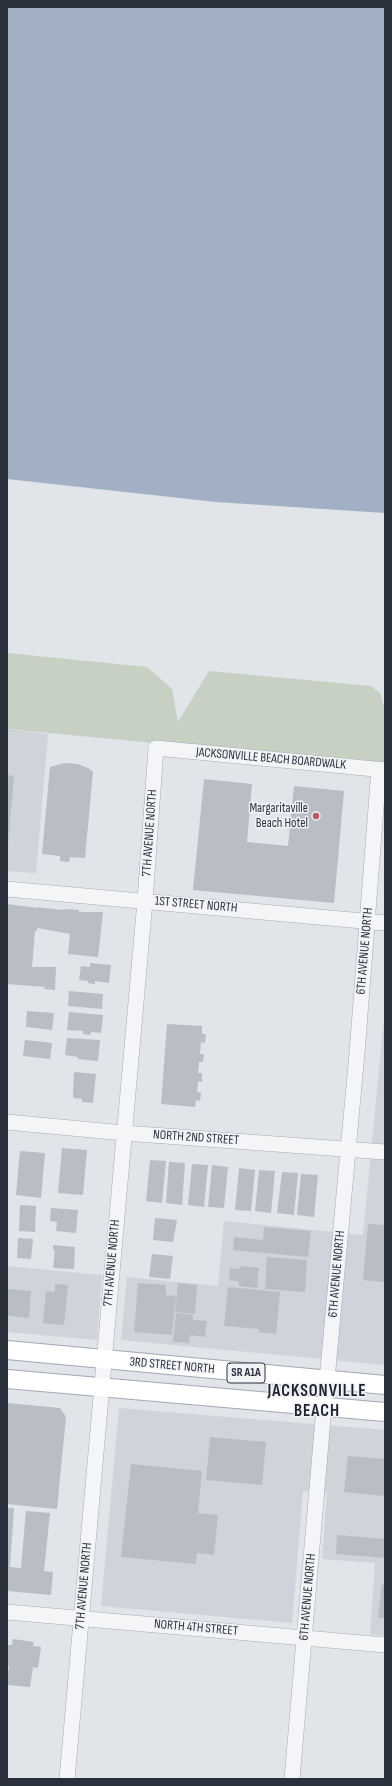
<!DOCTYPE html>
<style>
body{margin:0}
#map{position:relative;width:392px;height:1786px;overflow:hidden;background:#e1e4e8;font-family:"Sofia Sans Condensed",sans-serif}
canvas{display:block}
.frame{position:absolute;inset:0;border:8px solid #2c313e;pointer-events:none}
</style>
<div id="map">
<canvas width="392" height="1786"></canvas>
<div class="frame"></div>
</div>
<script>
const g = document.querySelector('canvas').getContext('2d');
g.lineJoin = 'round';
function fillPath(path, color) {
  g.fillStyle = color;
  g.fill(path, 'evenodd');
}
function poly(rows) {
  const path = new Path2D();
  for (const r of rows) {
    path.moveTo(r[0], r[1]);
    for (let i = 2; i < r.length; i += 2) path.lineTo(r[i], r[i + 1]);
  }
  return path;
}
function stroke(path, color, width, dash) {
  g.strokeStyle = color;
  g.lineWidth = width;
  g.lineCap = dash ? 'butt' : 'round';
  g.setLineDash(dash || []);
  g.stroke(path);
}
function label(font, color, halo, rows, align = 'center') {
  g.font = font + ' "Sofia Sans Condensed",sans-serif';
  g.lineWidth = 3;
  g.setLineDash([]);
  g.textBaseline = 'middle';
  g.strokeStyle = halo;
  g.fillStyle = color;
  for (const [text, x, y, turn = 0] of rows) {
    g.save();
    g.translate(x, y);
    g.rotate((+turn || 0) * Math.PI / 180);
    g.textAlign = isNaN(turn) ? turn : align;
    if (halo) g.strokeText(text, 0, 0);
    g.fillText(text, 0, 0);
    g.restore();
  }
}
fillPath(poly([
 [7,729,48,734,36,873,7,871],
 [385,1008,385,1365,121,1340,127,1277,218,1286,224,1221,363,1235],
 [7,1266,102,1275,97,1340,7,1332],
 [119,1408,385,1430,385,1636,370,1634,375,1563,322,1559,327,1493,303,1491,292,1623,101,1606]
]), '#d0d3da');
fillPath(poly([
 [7,653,147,667,172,689,178,722,209,671,371,686,380,693,383,704,385,704,385,765,7,729]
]), '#c6d1c3');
fillPath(poly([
 [7,7,385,7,385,513,216,502,7,479]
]), '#a1b0c4');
fillPath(poly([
 [65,763,77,764,88,768,93,772,85,858,70,857,69,862,60,861,60,856,42,854,50,767],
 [7,775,14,776,8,844,7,844],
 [204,779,252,784,247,842,288,846,294,786,344,791,334,903,193,890],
 [7,904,37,908,37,907,62,910,68,909,79,910,79,912,103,912,98,957,68,954,70,934,37,928,37,931,35,931,32,967,56,967,55,990,44,989,45,987,7,984],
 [90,963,111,965,109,983,95,981,95,984,88,983,88,981,79,980,81,966,90,967],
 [69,991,103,994,102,1009,68,1006],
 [27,1011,54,1013,52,1030,26,1027],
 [69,1012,103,1015,101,1033,91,1032,91,1035,83,1034,83,1031,67,1030],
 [167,1024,202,1026,202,1034,206,1034,205,1043,201,1042,200,1054,204,1054,203,1062,199,1062,198,1073,202,1073,202,1082,198,1081,197,1092,201,1093,200,1101,196,1100,195,1107,161,1104],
 [67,1038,100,1040,98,1061,78,1059,78,1057,65,1055],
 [25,1040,52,1043,50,1059,23,1056],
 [74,1072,96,1074,93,1103,82,1102,82,1099,74,1098,73,1096],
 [62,1148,87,1150,83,1195,58,1193],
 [20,1151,45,1153,41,1198,16,1195],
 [150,1160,166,1161,162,1203,146,1201],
 [169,1162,185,1163,182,1205,166,1203],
 [192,1164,208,1165,204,1207,188,1205],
 [212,1165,228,1167,224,1208,208,1207],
 [239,1168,255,1170,251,1211,235,1210],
 [259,1170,275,1171,271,1213,255,1211],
 [282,1172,298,1173,294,1215,277,1213],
 [301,1174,318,1175,314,1217,297,1215],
 [20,1205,36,1206,35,1232,19,1231],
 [51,1208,78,1210,76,1233,56,1231,57,1222,50,1221],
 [155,1218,177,1220,173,1242,153,1240],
 [368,1224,385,1225,385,1282,363,1280],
 [264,1227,311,1231,308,1257,233,1250,234,1237,263,1240],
 [18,1238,33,1239,31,1259,17,1258],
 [53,1245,75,1247,74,1269,53,1268,55,1250,53,1250],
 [152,1254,173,1256,170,1279,149,1277],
 [267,1257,307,1260,305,1292,265,1289],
 [240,1266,259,1268,257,1288,239,1286,239,1282,229,1280,230,1268,240,1269],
 [138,1283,166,1285,166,1295,176,1296,172,1335,134,1332],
 [178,1283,197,1285,195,1314,175,1312],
 [55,1284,68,1285,64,1325,43,1323,46,1291,55,1292],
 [228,1287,280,1292,276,1334,258,1332,259,1329,224,1326],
 [7,1289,31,1291,29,1318,10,1316,7,1315],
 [176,1313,193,1315,193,1320,207,1321,205,1337,190,1335,189,1343,173,1342],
 [7,1403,60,1408,66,1417,57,1509,7,1504],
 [210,1437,266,1442,262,1485,206,1480],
 [348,1456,385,1459,384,1496,344,1492],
 [131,1464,202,1471,198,1513,218,1515,214,1555,197,1553,196,1564,121,1557],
 [7,1508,14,1508,10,1567,21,1568,26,1511,50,1513,44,1571,53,1572,51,1595,7,1591],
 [337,1535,385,1539,385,1558,336,1554],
 [382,1584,385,1585,385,1618,378,1618],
 [13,1639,34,1642,33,1646,41,1647,38,1668,33,1667,30,1687,7,1685,7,1673,8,1674,9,1666,7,1666,7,1645,12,1645]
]), '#b9bdc4');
const minor = poly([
 [7,889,385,923],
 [7,1122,124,1133,385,1152],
 [7,1612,385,1645],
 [67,1779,145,901,156,748,385,770],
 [292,1779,324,1407,327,1380,357,1053,379,769]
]);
const major = poly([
 [7,1350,385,1385],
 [7,1379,385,1412]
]);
stroke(minor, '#a7abb2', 16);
stroke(major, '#a2a8b2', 20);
stroke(minor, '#f4f5f7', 15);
stroke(major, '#fff', 18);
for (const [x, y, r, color] of [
 [316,816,4,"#be5560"]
]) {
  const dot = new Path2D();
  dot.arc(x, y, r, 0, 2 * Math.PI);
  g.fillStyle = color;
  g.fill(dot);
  stroke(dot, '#f1f3f6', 1.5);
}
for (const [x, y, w] of [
 [246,1373,38]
]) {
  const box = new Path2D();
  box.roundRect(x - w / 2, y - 10, w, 20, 3);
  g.fillStyle = '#f1f3f6';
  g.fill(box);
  stroke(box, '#2c313e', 1);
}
label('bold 12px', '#2c313e', null, [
 ["SR A1A",246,1373]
]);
label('13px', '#2c313e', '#f1f3f6', [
 ["JACKSONVILLE BEACH BOARDWALK",271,759,5],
 ["7TH AVENUE NORTH",150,833,-86],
 ["1ST STREET NORTH",196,905,5],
 ["6TH AVENUE NORTH",365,951,-85],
 ["NORTH 2ND STREET",196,1138,4],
 ["7TH AVENUE NORTH",112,1263,-85],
 ["6TH AVENUE NORTH",337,1274,-85],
 ["3RD STREET NORTH",172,1366,5],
 ["7TH AVENUE NORTH",84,1586,-85],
 ["6TH AVENUE NORTH",308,1597,-85],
 ["NORTH 4TH STREET",196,1628,5]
]);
label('13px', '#2c313e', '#f1f3f6', [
 ["Margaritaville",308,809],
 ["Beach Hotel",308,824]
], 'right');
g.letterSpacing = '1px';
label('bold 17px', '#1e232f', '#f1f3f6', [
 ["JACKSONVILLE",317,1392],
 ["BEACH",317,1412]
]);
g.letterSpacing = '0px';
</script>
